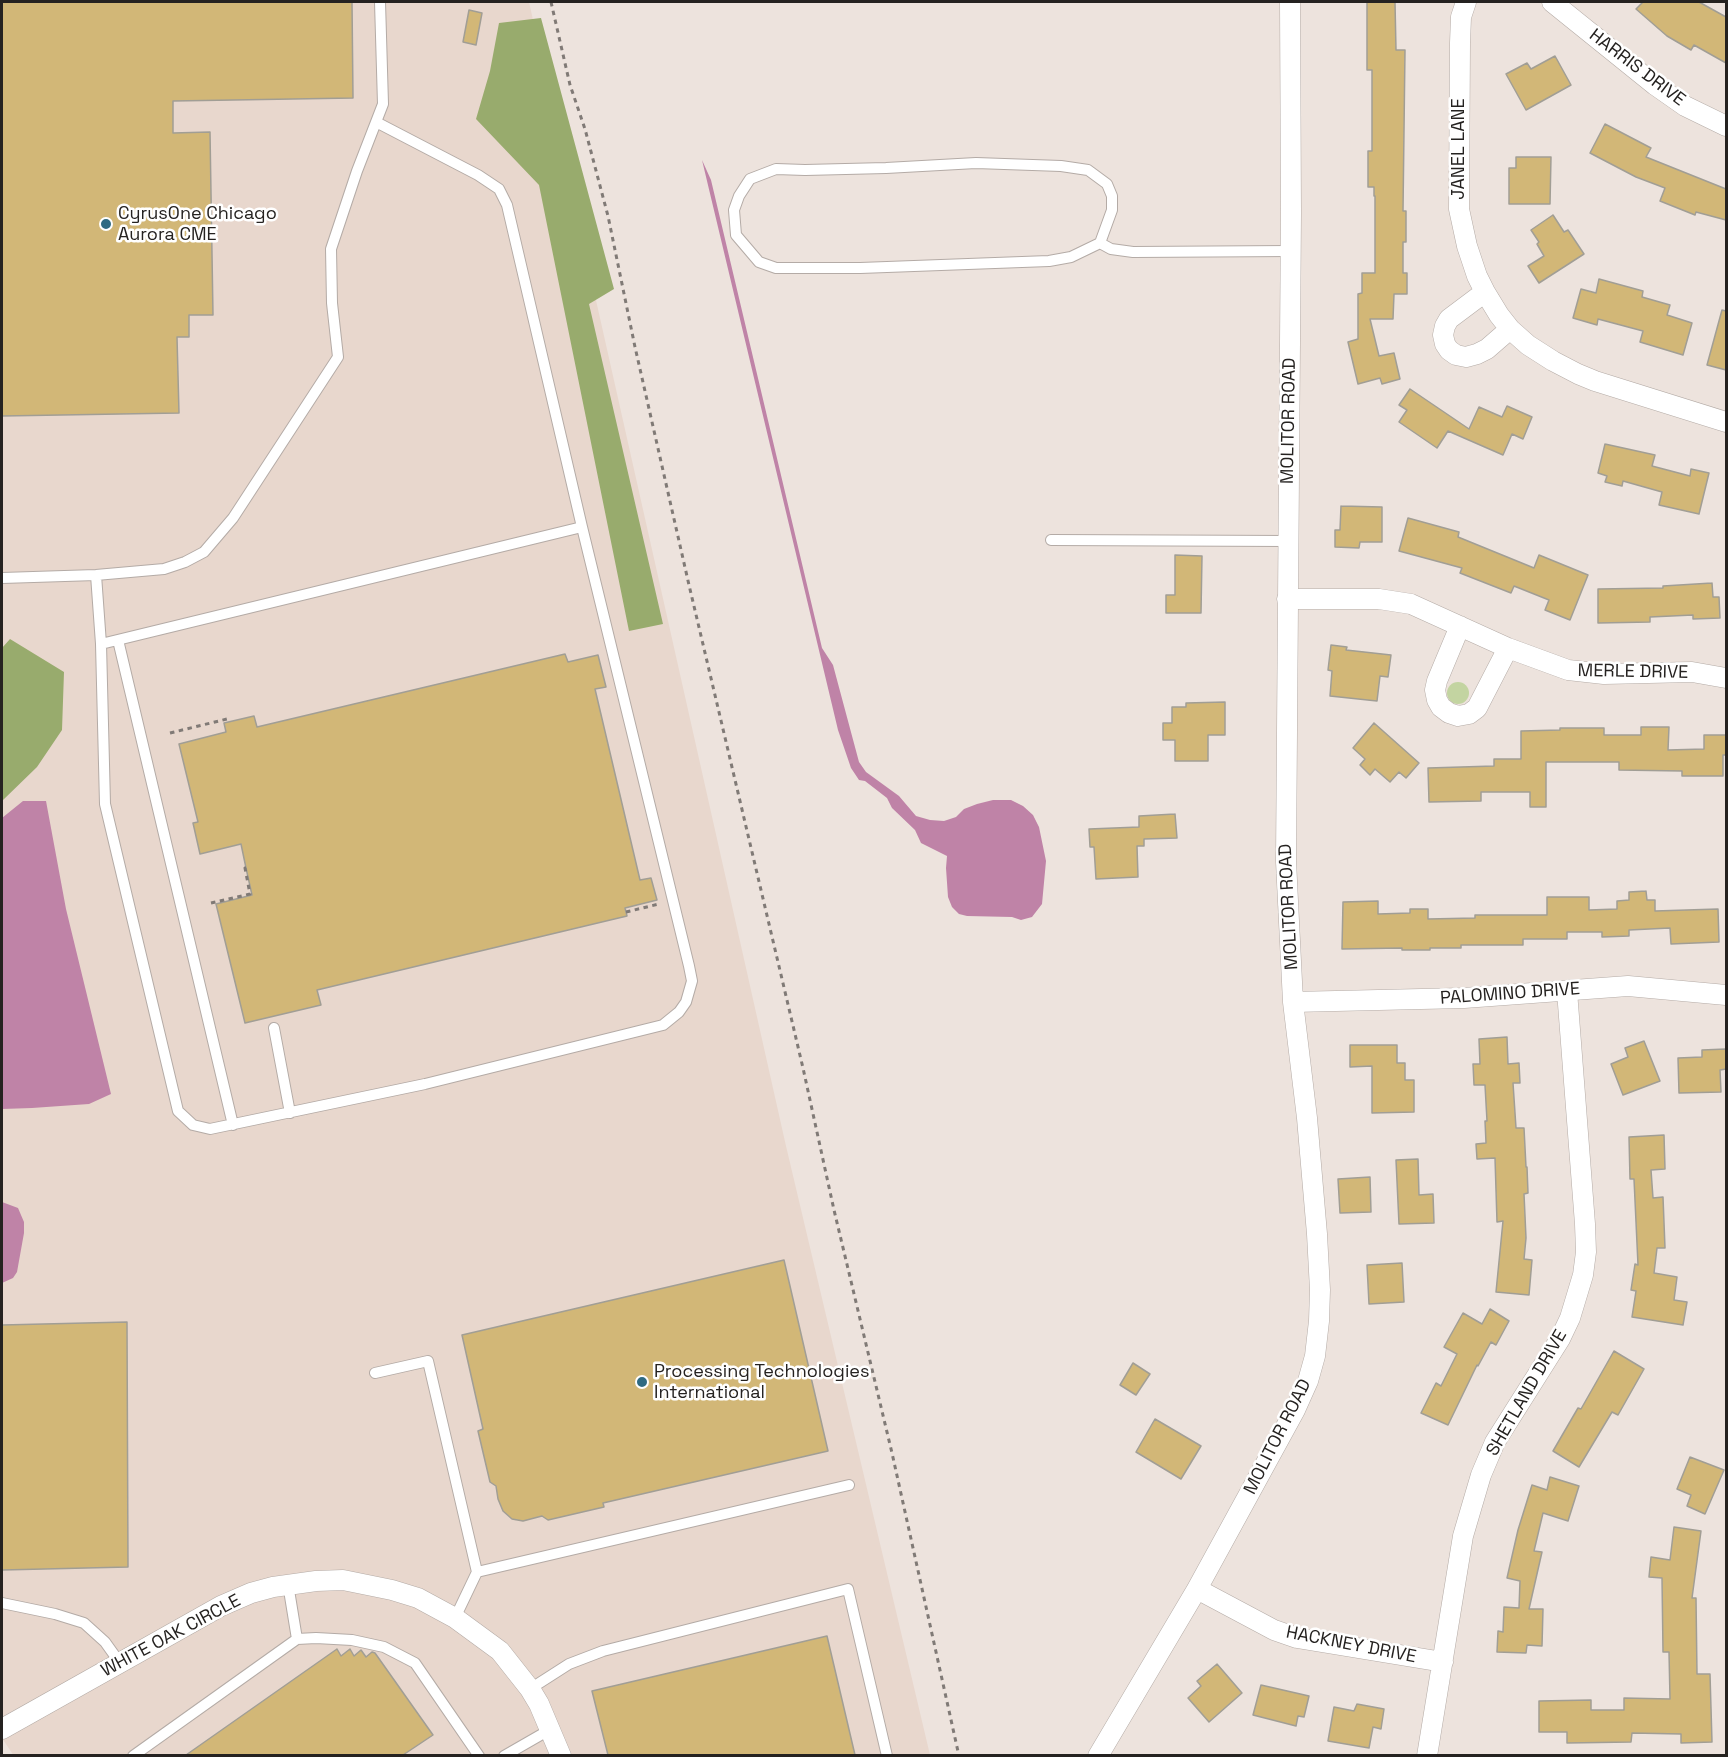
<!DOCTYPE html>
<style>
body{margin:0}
#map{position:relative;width:1728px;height:1757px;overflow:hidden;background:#ede3dd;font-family:"Space Grotesk",sans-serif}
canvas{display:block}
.frame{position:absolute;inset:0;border:3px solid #252220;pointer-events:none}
</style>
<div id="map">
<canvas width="1728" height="1757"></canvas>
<div class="frame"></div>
</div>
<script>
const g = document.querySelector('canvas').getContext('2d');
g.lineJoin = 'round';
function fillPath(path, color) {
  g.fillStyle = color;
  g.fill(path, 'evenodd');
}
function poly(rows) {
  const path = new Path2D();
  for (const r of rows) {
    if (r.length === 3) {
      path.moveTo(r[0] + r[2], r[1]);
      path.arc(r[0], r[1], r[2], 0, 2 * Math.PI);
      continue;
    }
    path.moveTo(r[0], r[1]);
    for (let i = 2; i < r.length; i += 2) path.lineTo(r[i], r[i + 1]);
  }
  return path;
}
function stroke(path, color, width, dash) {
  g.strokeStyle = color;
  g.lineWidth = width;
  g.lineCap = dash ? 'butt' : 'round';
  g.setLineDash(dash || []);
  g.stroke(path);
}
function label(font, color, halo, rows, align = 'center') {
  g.font = font + ' "Space Grotesk",sans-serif';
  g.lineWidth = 5;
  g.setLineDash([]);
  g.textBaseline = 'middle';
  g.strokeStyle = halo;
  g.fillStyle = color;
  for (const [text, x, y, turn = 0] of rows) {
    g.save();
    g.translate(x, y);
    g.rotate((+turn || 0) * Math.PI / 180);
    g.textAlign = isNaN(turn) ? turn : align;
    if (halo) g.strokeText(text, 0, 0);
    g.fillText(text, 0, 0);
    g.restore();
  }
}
fillPath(poly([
 [2,2,529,2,786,1146,930,1755,14,1756,2,1738]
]), '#e8d7cd');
fillPath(poly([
 [1458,693,11]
]), '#c3d4a1');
fillPath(poly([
 [541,18,614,289,589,304,663,624,629,631,539,185,476,119,490,71,499,23],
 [10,639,64,672,62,730,37,767,2,801,2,648]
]), '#98ab6d');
fillPath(poly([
 [702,160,711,180,822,648,833,665,859,762,866,772,899,796,916,816,930,820,944,821,956,817,964,809,977,804,993,800,1011,800,1023,806,1033,815,1039,827,1046,861,1042,904,1032,917,1021,920,1012,917,967,916,959,914,952,907,948,897,946,868,947,856,921,843,915,830,892,808,887,798,865,781,859,780,851,768,838,730],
 [23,801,46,801,66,909,111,1094,89,1104,32,1108,2,1109,2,818],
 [2,1202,18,1208,24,1222,24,1233,17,1272,13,1278,2,1283]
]), '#bf83a7');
const building = poly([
 [2,2,352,2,353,98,173,101,173,133,210,132,213,315,189,315,189,337,177,337,179,413,2,416,2,2],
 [1367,2,1395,2,1396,50,1405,50,1403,211,1406,211,1406,242,1403,242,1403,273,1407,273,1407,294,1394,294,1393,319,1370,319,1379,356,1394,353,1400,379,1382,384,1380,378,1358,384,1348,342,1358,339,1358,294,1362,293,1362,273,1375,273,1375,196,1374,196,1374,187,1368,187,1368,151,1372,151,1372,70,1367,70,1367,2],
 [1643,2,1699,2,1726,17,1726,63,1694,45,1691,50,1667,36,1636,9,1643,2],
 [469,10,482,13,476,45,463,42,469,10],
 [1555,56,1571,85,1526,110,1506,74,1527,63,1531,69,1555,56],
 [1605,124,1651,148,1646,157,1726,189,1726,220,1696,212,1695,215,1660,201,1665,188,1636,177,1590,153,1605,124],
 [1516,157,1551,157,1550,204,1509,204,1509,168,1516,168,1516,157],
 [1553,215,1564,232,1568,230,1584,254,1539,283,1528,266,1544,256,1537,244,1539,242,1531,230,1553,215],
 [1599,279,1643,291,1642,297,1670,305,1667,315,1692,323,1683,355,1640,342,1643,331,1598,319,1597,325,1573,318,1581,289,1596,293,1599,279],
 [1722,310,1726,311,1726,370,1707,365,1722,310],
 [1410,389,1469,429,1479,407,1502,417,1507,406,1532,417,1523,439,1512,434,1503,455,1448,431,1437,448,1399,422,1407,410,1399,405,1410,389],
 [1605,444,1655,455,1652,466,1690,476,1691,469,1709,473,1699,514,1659,505,1662,492,1623,481,1622,486,1605,482,1607,476,1598,473,1605,444],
 [1341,506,1382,507,1382,542,1360,542,1359,548,1335,547,1335,530,1340,530,1341,506],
 [1408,518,1459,532,1458,537,1534,568,1539,555,1588,575,1570,620,1545,610,1549,600,1514,586,1511,593,1460,573,1462,568,1399,551,1408,518],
 [1175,555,1202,556,1201,613,1166,613,1166,595,1175,595,1175,555],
 [1712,583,1713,597,1719,597,1720,618,1693,619,1693,615,1650,617,1650,622,1598,623,1598,589,1663,588,1663,586,1712,583],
 [1331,645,1347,647,1346,650,1391,655,1388,677,1380,676,1377,701,1330,696,1332,671,1328,670,1331,645],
 [565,654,568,662,598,655,606,687,595,689,640,880,651,878,657,900,625,908,627,916,317,990,321,1005,245,1023,216,904,252,895,246,868,241,844,200,854,193,823,198,822,179,744,226,732,224,723,254,716,257,727,565,654],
 [1225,702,1225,735,1208,735,1208,761,1175,761,1175,740,1163,740,1163,723,1172,723,1172,707,1186,707,1186,703,1225,702],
 [1374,723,1419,763,1406,778,1399,772,1390,782,1375,769,1370,775,1360,765,1365,759,1353,748,1374,723],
 [1641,727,1669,727,1668,750,1704,749,1704,735,1726,735,1726,755,1723,755,1723,776,1682,776,1682,771,1619,770,1619,762,1546,762,1546,807,1530,807,1530,792,1481,792,1481,801,1429,802,1428,768,1494,766,1494,759,1521,759,1521,731,1560,730,1560,728,1604,728,1604,735,1641,735,1641,727],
 [1175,814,1177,838,1144,839,1144,846,1137,846,1138,877,1096,879,1094,847,1090,847,1089,829,1139,827,1139,816,1175,814],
 [1646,891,1647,900,1655,900,1655,911,1718,909,1719,942,1671,944,1670,928,1629,930,1629,936,1602,937,1602,932,1567,932,1567,939,1523,939,1523,945,1461,945,1461,948,1430,948,1430,950,1402,950,1402,948,1342,949,1343,902,1378,901,1378,914,1410,913,1410,909,1428,909,1428,919,1475,918,1475,915,1547,915,1547,897,1589,897,1589,910,1617,909,1617,901,1629,900,1629,892,1646,891],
 [1507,1037,1508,1064,1519,1063,1520,1083,1513,1083,1516,1128,1524,1128,1526,1167,1527,1167,1528,1193,1524,1194,1526,1238,1524,1259,1532,1260,1529,1295,1496,1292,1503,1221,1497,1222,1495,1158,1477,1159,1476,1144,1486,1143,1485,1121,1487,1121,1485,1085,1474,1085,1473,1064,1480,1064,1479,1039,1507,1037],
 [1644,1041,1660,1081,1623,1095,1611,1064,1628,1057,1625,1048,1644,1041],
 [1350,1045,1397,1045,1397,1063,1405,1063,1405,1080,1414,1080,1414,1112,1372,1113,1372,1066,1350,1067,1350,1045],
 [1726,1049,1726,1069,1720,1070,1721,1092,1679,1093,1678,1058,1702,1057,1702,1050,1726,1049],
 [1664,1135,1665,1169,1651,1170,1653,1198,1663,1197,1665,1248,1657,1248,1654,1273,1677,1277,1674,1300,1687,1302,1683,1325,1632,1317,1636,1291,1631,1290,1635,1264,1638,1265,1634,1179,1630,1179,1629,1137,1664,1135],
 [1418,1159,1419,1195,1433,1194,1434,1223,1399,1224,1396,1160,1418,1159],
 [1370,1177,1371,1212,1340,1213,1338,1179,1370,1177],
 [784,1260,828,1451,603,1503,604,1507,548,1520,542,1516,523,1521,512,1519,503,1511,498,1499,496,1486,490,1482,478,1431,483,1429,462,1335,784,1260],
 [1402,1263,1404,1302,1369,1304,1367,1265,1402,1263],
 [1490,1309,1509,1321,1496,1345,1491,1342,1478,1366,1477,1365,1448,1425,1421,1413,1436,1383,1441,1386,1457,1354,1444,1347,1463,1313,1482,1324,1490,1309],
 [127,1322,128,1567,2,1570,2,1325,127,1322],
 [1614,1351,1644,1369,1618,1415,1612,1412,1579,1467,1553,1451,1578,1408,1581,1409,1614,1351],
 [1133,1363,1150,1374,1136,1395,1120,1385,1133,1363],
 [1155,1419,1201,1446,1181,1479,1136,1452,1155,1419],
 [1690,1457,1724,1470,1705,1514,1687,1506,1691,1495,1677,1489,1690,1457],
 [1550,1477,1579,1486,1568,1521,1543,1513,1534,1551,1542,1552,1529,1609,1543,1609,1542,1646,1527,1645,1526,1653,1497,1652,1498,1631,1503,1632,1504,1607,1519,1608,1520,1581,1507,1578,1518,1530,1532,1485,1547,1490,1550,1477],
 [1674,1527,1701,1531,1692,1598,1696,1598,1697,1674,1710,1674,1712,1742,1681,1743,1681,1734,1632,1733,1631,1742,1567,1743,1567,1732,1539,1732,1539,1701,1591,1700,1591,1710,1624,1710,1624,1698,1670,1699,1669,1652,1663,1652,1662,1578,1649,1577,1651,1557,1670,1560,1674,1527],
 [827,1636,855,1755,608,1755,592,1691,827,1636],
 [337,1649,341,1656,350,1649,354,1656,361,1650,366,1657,372,1652,375,1653,433,1735,403,1755,186,1755,337,1649],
 [1217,1664,1242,1693,1209,1722,1188,1698,1201,1686,1197,1681,1217,1664],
 [1261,1685,1309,1696,1304,1717,1298,1716,1296,1726,1253,1715,1261,1685],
 [1357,1704,1384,1709,1381,1729,1373,1727,1369,1748,1328,1741,1334,1707,1354,1711,1357,1704]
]);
fillPath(building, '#d2b777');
stroke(building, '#a19e95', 1.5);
const lane = poly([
 [1100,243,1112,210,1112,196,1107,184,1088,170,1061,166,976,163,886,168,805,170,776,169,750,179,739,196,734,210,736,235,759,262,776,268,860,268,1049,261,1071,257,1100,243,1111,249,1133,252,1291,251],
 [1051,540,1288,541],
 [96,575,101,644,105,804,178,1111,193,1125,210,1129,425,1084,663,1025,679,1012,686,1002,692,981,689,966,582,527,507,205,499,189,478,175,376,122],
 [2,578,96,575,164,569,185,562,204,552,233,518,338,357,332,303,331,249,357,171,383,104,380,2],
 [118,640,233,1125],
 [101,644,582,527],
 [274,1028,290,1113],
 [375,1373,428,1361,477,1572],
 [288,1584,297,1639],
 [2,1603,55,1614,84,1623,105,1642,120,1663],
 [455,1618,477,1572,849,1485],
 [530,1689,569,1664,603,1651,848,1589,887,1756],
 [133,1756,297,1639,316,1638,352,1640,384,1647,415,1663,479,1756],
 [504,1756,551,1729]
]);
const street = poly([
 [1466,2,1461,17,1460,43,1459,209,1467,246,1477,276,1485,292,1499,315,1510,329,1528,345,1553,361,1578,374,1595,381,1726,422],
 [1552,2,1655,85,1685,106,1726,126],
 [1485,292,1449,319,1445,326,1443,335,1445,344,1449,350,1456,355,1466,357,1477,354,1487,349,1510,329],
 [1287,599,1379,599,1411,604,1508,648,1568,670,1604,674,1692,672,1726,678],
 [1460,626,1437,681,1435,690,1437,700,1441,707,1449,713,1458,716,1469,714,1477,708,1508,648],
 [1293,1002,1464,998,1628,986,1726,995],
 [1197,1589,1274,1630,1297,1638,1443,1662],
 [2,1729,221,1606,251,1593,273,1587,316,1581,343,1580,392,1590,418,1598,455,1618,500,1651,530,1689,539,1704,561,1756],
 [1098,1756,1197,1589,1295,1410,1308,1381,1315,1356,1319,1321,1320,1290,1317,1234,1307,1118,1293,1002,1286,861,1291,213,1290,2],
 [1427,1756,1463,1536,1481,1475,1495,1442,1560,1339,1570,1318,1583,1275,1586,1252,1585,1224,1567,991]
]);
stroke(lane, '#b4aba6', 12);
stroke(street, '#b4aba6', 21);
stroke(poly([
 [551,2,570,85,585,129,608,216,635,347,689,585,803,1068,834,1210,892,1453,959,1756],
 [170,733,227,719,228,722],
 [211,903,250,894,245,868,246,868],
 [626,912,659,904]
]), '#807a76', 3, [4.5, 4.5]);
stroke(lane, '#fff', 10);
stroke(street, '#fff', 20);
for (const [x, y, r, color] of [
 [106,224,6,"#2f6a82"],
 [642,1382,6,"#2f6a82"]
]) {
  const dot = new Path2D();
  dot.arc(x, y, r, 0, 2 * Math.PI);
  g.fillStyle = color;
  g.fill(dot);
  stroke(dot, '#fff', 2);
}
label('18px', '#252220', '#fff', [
 ["HARRIS DRIVE",1637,68,37],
 ["JANEL LANE",1459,149,-90],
 ["MOLITOR ROAD",1289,421,-89],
 ["MERLE DRIVE",1633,672,1],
 ["MOLITOR ROAD",1289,907,-93],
 ["PALOMINO DRIVE",1510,994,-4],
 ["SHETLAND DRIVE",1527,1393,-60],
 ["MOLITOR ROAD",1278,1437,-63],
 ["WHITE OAK CIRCLE",171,1636,-28],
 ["HACKNEY DRIVE",1351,1645,11]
]);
label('18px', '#252220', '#fff', [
 ["CyrusOne Chicago",118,214],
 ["Aurora CME",118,235],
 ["Processing Technologies",654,1372],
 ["International",654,1393]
], 'left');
</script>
